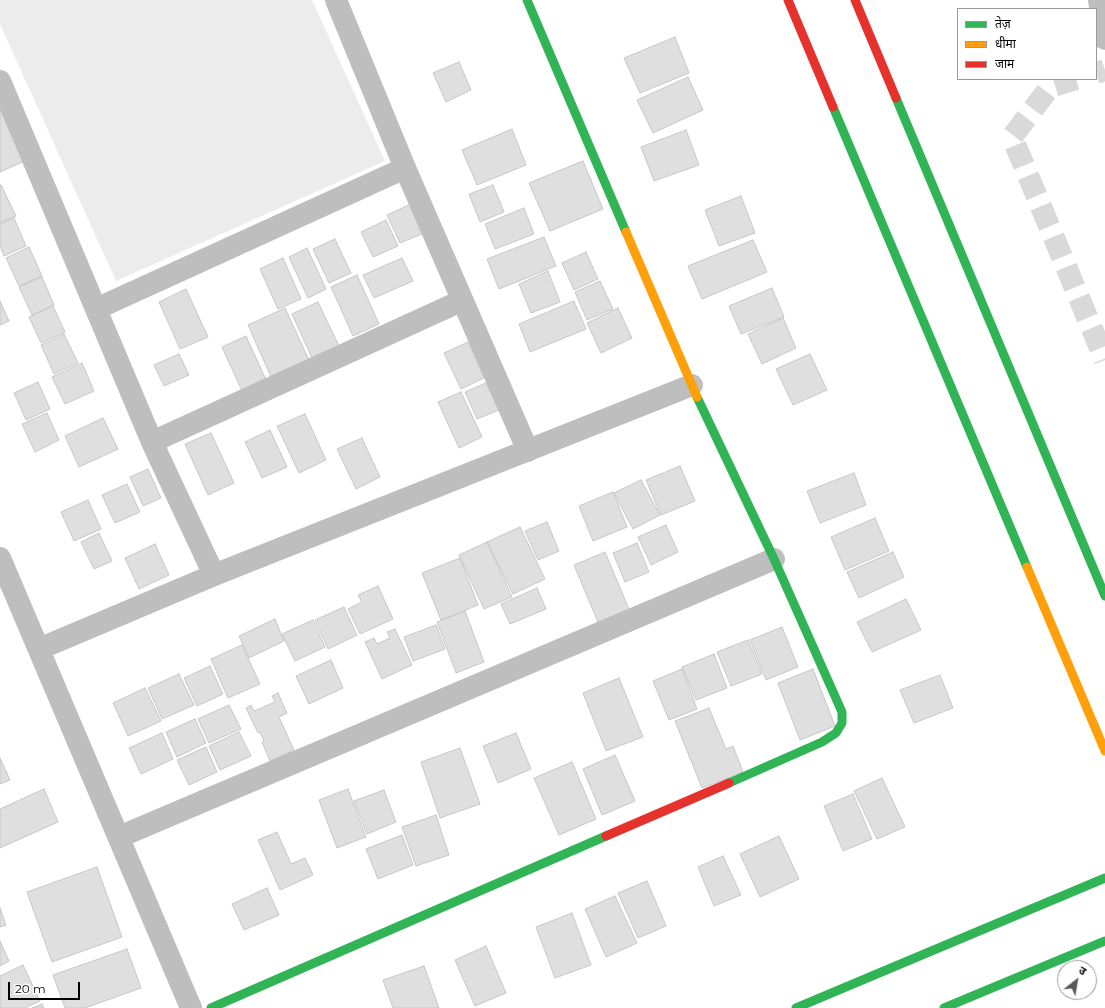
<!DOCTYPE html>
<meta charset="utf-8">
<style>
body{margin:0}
#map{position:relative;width:1105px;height:1008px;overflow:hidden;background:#fff;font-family:Montserrat,"Noto Sans Devanagari",sans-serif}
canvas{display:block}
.legend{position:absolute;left:957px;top:8px;width:140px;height:72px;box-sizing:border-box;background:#fff;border:1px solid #999;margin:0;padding:5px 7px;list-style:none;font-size:12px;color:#000}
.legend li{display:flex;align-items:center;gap:8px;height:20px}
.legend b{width:20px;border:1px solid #999}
.north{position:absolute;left:1057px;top:960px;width:40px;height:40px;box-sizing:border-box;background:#fff;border:1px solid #999;border-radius:50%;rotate:31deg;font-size:11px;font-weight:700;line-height:16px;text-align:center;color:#000}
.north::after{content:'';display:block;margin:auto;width:14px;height:18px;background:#595959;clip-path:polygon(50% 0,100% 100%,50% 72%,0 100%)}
.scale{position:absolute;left:8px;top:982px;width:72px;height:18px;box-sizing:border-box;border:2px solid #000;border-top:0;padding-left:5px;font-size:12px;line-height:14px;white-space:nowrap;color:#000;-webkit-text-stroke:3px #fff;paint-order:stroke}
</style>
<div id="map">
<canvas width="1105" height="1008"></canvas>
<ul class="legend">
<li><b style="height:5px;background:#30b455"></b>तेज़</li>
<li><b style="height:5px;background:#ff9f0a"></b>धीमा</li>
<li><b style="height:5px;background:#e5322d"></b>जाम</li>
</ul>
<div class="north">उ</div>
<div class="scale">20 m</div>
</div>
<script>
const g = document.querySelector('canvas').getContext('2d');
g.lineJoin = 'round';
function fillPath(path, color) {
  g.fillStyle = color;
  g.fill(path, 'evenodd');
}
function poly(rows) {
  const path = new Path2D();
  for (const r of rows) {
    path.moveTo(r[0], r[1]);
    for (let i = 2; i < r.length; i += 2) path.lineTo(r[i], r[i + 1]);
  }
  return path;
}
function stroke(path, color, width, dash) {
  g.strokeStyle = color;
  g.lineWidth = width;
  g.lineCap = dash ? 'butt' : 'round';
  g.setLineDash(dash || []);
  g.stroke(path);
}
fillPath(poly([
 [0,0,312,0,385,161,116,281,0,24]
]), '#ececec');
const building = poly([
 [675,37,689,73,640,93,624,58,675,37],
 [459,62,471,90,446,102,433,73,459,62],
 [688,77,703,110,653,133,637,100,688,77],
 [4,110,27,160,0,172,0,111,4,110],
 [512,129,526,165,477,185,462,150,512,129],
 [686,130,699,165,654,181,641,147,686,130],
 [583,161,603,209,550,231,529,183,583,161],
 [0,185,1,185,16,216,0,223,0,185],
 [493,185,504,212,480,222,469,194,493,185],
 [741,196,755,233,719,246,705,210,741,196],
 [411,204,424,233,400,243,387,215,411,204],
 [524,208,534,234,495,249,485,224,524,208],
 [14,218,26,246,4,256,0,246,0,224,14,218],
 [386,220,398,246,373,257,361,232,386,220],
 [544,237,556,266,499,289,487,259,544,237],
 [335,239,351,273,329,283,313,249,335,239],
 [753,240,767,272,702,299,688,266,753,240],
 [29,247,42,276,19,286,6,258,29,247],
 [307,248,326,289,308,298,289,257,307,248],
 [586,252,598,279,574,290,562,263,586,252],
 [283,258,301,299,278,309,260,269,283,258],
 [402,258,413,281,374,298,363,275,402,258],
 [548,271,560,302,531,313,519,284,548,271],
 [357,275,379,324,353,336,331,287,357,275],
 [42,277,54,305,32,315,19,287,42,277],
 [600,281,613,309,587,320,575,292,600,281],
 [772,288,784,317,741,334,729,306,772,288],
 [186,289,208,337,180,349,159,302,186,289],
 [0,301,9,321,0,325,0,301],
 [574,301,586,329,530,352,519,324,574,301],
 [318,302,339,346,312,358,292,314,318,302],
 [53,306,65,332,41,343,29,317,53,306],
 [285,308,309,360,271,377,248,325,285,308],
 [618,308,632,338,601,353,587,323,618,308],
 [783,318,796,348,762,364,748,334,783,318],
 [64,334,78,363,54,374,41,345,64,334],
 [246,336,267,382,243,393,222,347,246,336],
 [468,342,484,378,461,389,444,353,468,342],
 [179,354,189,375,164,386,154,365,179,354],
 [810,354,827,390,793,405,776,369,810,354],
 [82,363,94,391,65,404,52,377,82,363],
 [38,382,50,409,26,420,14,393,38,382],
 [486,383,499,410,477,419,465,392,486,383],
 [461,392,482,437,459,448,438,402,461,392],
 [47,413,59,440,35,452,22,424,47,413],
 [305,414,326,460,299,473,277,426,305,414],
 [103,418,118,449,79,467,65,436,103,418],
 [270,430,287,467,262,478,245,442,270,430],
 [211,433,234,483,208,495,185,444,211,433],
 [362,438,380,477,356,489,337,449,362,438],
 [680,466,695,501,661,515,646,480,680,466],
 [148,469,161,498,143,506,130,477,148,469],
 [854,473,866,505,820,523,807,491,854,473],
 [641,480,660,515,633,529,614,493,641,480],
 [127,484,140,512,115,523,102,495,127,484],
 [613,492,627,527,593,541,579,506,613,492],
 [88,500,101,529,74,541,61,512,88,500],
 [875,518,889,551,845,570,831,537,875,518],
 [547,522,559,551,538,560,525,531,547,522],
 [666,525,678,552,651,565,638,537,666,525],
 [520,527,545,579,513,594,487,542,520,527],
 [99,533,112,561,94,569,81,542,99,533],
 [487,542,512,597,484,609,459,555,487,542],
 [637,543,649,572,625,582,613,553,637,543],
 [155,544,169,575,139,589,125,558,155,544],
 [605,552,631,614,600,627,574,565,605,552],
 [893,552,904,577,859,598,847,572,893,552],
 [460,558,478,605,441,620,422,573,460,558],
 [378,586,393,619,360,634,348,609,362,602,358,595,378,586],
 [537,588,546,609,510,624,501,604,537,588],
 [906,599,921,630,872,652,857,622,906,599],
 [344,607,357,635,328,649,315,620,344,607],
 [465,611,484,662,456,673,437,622,465,611],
 [275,619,284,641,249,658,239,636,275,619],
 [313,620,325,647,295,661,282,634,313,620],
 [436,625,445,649,413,661,404,637,436,625],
 [782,627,798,667,766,680,750,640,782,627],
 [395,629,412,665,382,679,365,642,374,638,377,644,390,638,387,632,395,629],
 [748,640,762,674,731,686,717,652,748,640],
 [242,645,260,684,228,698,211,659,242,645],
 [714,654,727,688,696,700,682,667,714,654],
 [331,660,343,688,309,704,296,676,331,660],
 [210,666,223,694,197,706,184,678,210,666],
 [682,669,697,709,669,720,653,681,682,669],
 [813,669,835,726,800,740,778,683,813,669],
 [179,674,194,705,162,719,148,688,179,674],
 [940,675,953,708,914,723,900,690,940,675],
 [619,678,643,737,606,751,583,693,619,678],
 [145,688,161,721,128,736,113,703,145,688],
 [278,693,287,713,279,717,294,750,270,761,262,742,264,741,260,732,258,733,246,708,251,705,254,711,275,702,272,696,278,693],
 [229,705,241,729,209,743,198,719,229,705],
 [709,708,726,749,733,746,743,772,702,788,675,721,709,708],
 [195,719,206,743,177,757,166,732,195,719],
 [239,732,251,756,220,770,209,746,239,732],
 [162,733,173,759,141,774,129,748,162,733],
 [516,733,531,769,498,783,483,746,516,733],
 [206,747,217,772,189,785,177,760,206,747],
 [460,748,480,804,440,818,421,762,460,748],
 [615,755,635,801,602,815,583,769,615,755],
 [0,758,10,780,0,784,0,758],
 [572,762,596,819,559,835,534,778,572,762],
 [882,778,905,827,877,839,854,791,882,778],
 [44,789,58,822,0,848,0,809,44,789],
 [348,789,366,837,337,848,319,800,348,789],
 [384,790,396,822,367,834,354,801,384,790],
 [853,794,872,839,843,851,824,806,853,794],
 [436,815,449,855,416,866,402,827,436,815],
 [277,832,291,864,305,858,313,875,280,890,258,840,277,832],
 [402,835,413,865,378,879,366,849,402,835],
 [779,836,799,879,760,897,740,854,779,836],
 [723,856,741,895,714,906,698,867,723,856],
 [97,867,122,937,52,962,27,892,97,867],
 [647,881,666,926,638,938,618,893,647,881],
 [267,888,279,915,244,930,232,904,267,888],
 [615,896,637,943,606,957,585,909,615,896],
 [0,908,6,925,0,927,0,908],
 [572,913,591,965,555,978,536,927,572,913],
 [0,941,9,961,0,966,0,941],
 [486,946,506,993,475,1006,455,960,486,946],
 [127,949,141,988,85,1008,65,1008,53,975,127,949],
 [23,965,40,1001,25,1008,0,1008,0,976,23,965],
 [424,966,439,1008,393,1008,383,980,424,966],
 [42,1004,44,1008,32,1008,42,1004]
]);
fillPath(building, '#dfdfdf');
stroke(building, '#c7c7c7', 1);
stroke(poly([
 [1096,73,1105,70],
 [1076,79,1050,87,1012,137,1105,360]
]), '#d9d9d9', 22, [22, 11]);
stroke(poly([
 [336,0,405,168,528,451],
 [1099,0,1105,39],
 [0,81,152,442,214,575],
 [96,309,405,168],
 [152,442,461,301],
 [0,558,191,1008],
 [39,649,214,575,692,385],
 [119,837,774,559]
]), '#bebebe', 22);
stroke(poly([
 [527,0,626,232],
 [896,98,1105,596],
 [833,107,1027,567],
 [697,397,774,559,842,712,842,723,836,733,822,742,729,783],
 [211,1008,606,836],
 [796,1008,1105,878],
 [944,1008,1105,941]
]), '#30b455', 9);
stroke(poly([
 [626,232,697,397],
 [1027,567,1105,751]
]), '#ff9f0a', 9);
stroke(poly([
 [788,0,833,107],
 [855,0,896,98],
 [606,836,729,783]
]), '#e5322d', 9);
</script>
